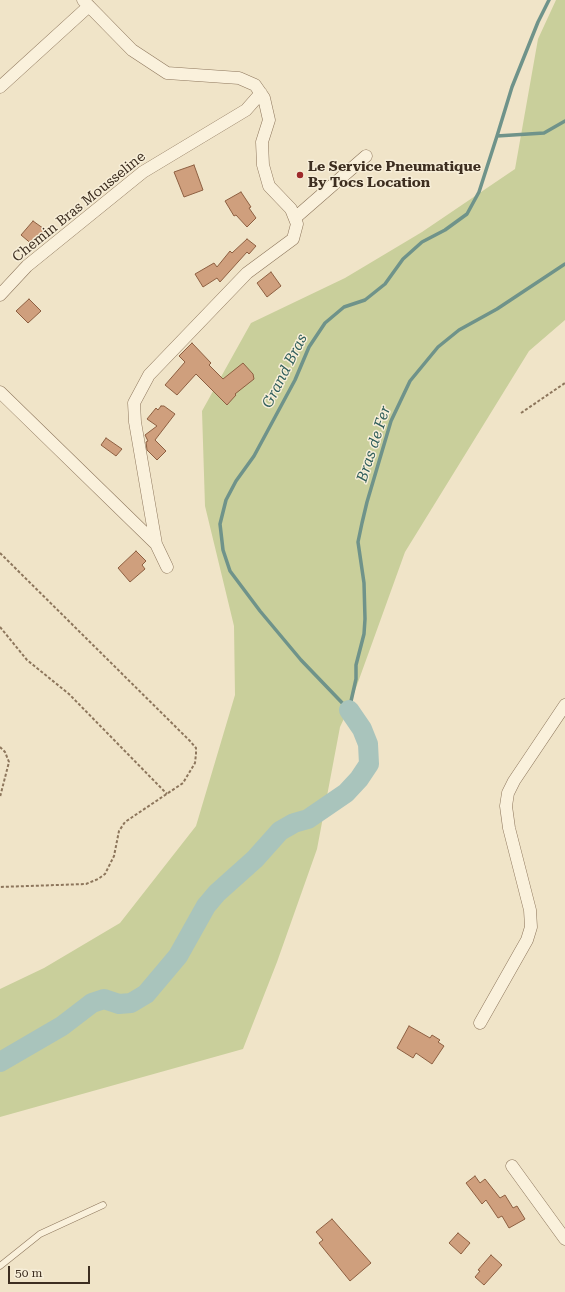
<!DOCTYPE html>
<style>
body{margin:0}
#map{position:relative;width:565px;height:1292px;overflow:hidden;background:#f0e4c8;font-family:"Roboto Serif",serif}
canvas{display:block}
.scale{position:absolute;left:8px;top:1266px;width:82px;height:18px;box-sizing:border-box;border:2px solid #3d2e20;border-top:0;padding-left:5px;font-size:12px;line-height:14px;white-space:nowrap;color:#3d2e20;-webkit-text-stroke:3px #f7eed8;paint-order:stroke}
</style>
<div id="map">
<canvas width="565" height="1292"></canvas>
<div class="scale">50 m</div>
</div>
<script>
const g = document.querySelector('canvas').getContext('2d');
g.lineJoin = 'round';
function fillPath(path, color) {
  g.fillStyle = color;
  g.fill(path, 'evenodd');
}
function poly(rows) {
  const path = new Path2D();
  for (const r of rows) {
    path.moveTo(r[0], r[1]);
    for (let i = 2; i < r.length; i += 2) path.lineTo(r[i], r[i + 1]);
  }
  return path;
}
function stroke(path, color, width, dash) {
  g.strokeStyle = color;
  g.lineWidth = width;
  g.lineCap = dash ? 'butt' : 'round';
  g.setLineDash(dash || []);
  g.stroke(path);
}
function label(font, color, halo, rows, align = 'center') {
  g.font = font + ' "Roboto Serif",serif';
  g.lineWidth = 3;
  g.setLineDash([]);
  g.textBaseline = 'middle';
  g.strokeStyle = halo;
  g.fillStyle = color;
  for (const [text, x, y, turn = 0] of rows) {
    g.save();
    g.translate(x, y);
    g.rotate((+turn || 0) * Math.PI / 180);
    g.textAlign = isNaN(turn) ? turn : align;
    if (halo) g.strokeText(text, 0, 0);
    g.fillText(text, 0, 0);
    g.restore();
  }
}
fillPath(poly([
 [556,0,565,0,565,320,529,351,405,552,348,710,340,727,317,849,277,962,243,1049,0,1117,0,989,44,968,120,923,196,826,235,695,234,626,205,506,202,411,251,323,345,278,422,232,515,169,538,39]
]), '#c9cf9b');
stroke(poly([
 [497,136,512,87,538,22,549,0],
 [349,710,301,660,260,611,230,571,223,550,220,524,226,500,236,481,254,456,295,380,309,347,325,323,344,307,365,300,385,284,403,259,422,242,445,230,467,214,479,192,497,136,544,133,565,121],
 [349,710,356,679,356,665,364,634,365,619,364,583,358,542,362,523,367,502,391,421,410,381,438,347,459,330,497,309,565,264]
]), '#6f938a', 3.5);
stroke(poly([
 [0,1062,62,1026,92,1003,104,999,119,1004,131,1003,146,994,178,956,206,906,217,893,255,859,280,831,294,823,308,819,346,793,359,779,369,764,368,744,362,729,349,710]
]), '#a9c4bc', 20);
const building = poly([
 [194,165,203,190,184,197,174,172,194,165],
 [241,192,251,207,249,208,256,218,247,227,236,215,234,216,225,201,241,192],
 [33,221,47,231,34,246,21,235,33,221],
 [247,239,256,246,249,254,247,252,220,282,217,278,203,287,195,274,214,263,217,267,230,251,232,253,247,239],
 [271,272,281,286,267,297,257,283,271,272],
 [29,299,41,311,28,323,16,311,29,299],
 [192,343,211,363,209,365,223,379,243,363,253,374,254,379,235,394,236,395,227,405,196,374,177,395,165,385,185,362,179,356,192,343],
 [161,406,164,406,175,414,155,440,166,451,157,460,147,450,146,442,148,441,145,435,157,426,147,419,156,408,158,410,161,406],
 [106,438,122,449,116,456,101,445,106,438],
 [136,551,146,561,142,565,145,569,130,582,118,568,136,551],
 [409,1026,430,1038,432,1035,440,1040,438,1042,444,1046,432,1064,416,1053,413,1058,397,1048,409,1026],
 [475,1176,480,1183,485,1179,500,1198,505,1195,513,1208,517,1206,525,1219,509,1228,502,1216,498,1218,486,1200,482,1204,466,1183,475,1176],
 [332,1219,371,1263,350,1281,319,1243,323,1240,316,1232,332,1219],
 [458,1233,470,1243,461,1254,449,1243,458,1233],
 [491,1255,502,1265,484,1285,475,1277,480,1271,478,1270,491,1255]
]);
fillPath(building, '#cf9f7d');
stroke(building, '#8d5f41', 1);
const service = poly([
 [0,1266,40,1234,103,1205]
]);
const minor = poly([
 [83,0,132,50,167,73,239,78,255,85,264,98,269,120,262,142,263,165,269,186,291,209,297,224,293,239,247,273,149,375,134,403,135,422,156,544],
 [0,87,89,6],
 [295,218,366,156],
 [0,295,27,266,143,172,246,110,261,93],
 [0,392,156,544,167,567],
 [480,1023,527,940,531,927,530,910,509,828,506,806,508,793,514,781,565,705],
 [512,1166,565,1239]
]);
stroke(service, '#8d765c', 7);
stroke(minor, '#8d765c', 13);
stroke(poly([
 [521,413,565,383],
 [0,553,190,741,196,748,196,754,195,763,183,783,125,822,119,831,114,856,105,874,98,879,86,884,0,887],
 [0,627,27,660,69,694,167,794],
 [0,747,5,752,9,762,0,797]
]), '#8d765c', 2, [3, 2]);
stroke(service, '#faf1dc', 6);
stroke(minor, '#faf1dc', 12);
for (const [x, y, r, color] of [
 [300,175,4,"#9e2a2b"]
]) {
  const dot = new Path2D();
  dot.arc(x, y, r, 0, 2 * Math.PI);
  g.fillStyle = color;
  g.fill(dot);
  stroke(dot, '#f7eed8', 1.5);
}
label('bold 14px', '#3d2e20', '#f7eed8', [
 ["Le Service Pneumatique",308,167],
 ["By Tocs Location",308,183]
], 'left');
label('14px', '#3d2e20', '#f7eed8', [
 ["Chemin Bras Mousseline",79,207,-39]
]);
label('italic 15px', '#2f5d5a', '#f7eed8', [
 ["Grand Bras",285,371,-63],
 ["Bras de Fer",374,444,-72]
]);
</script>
